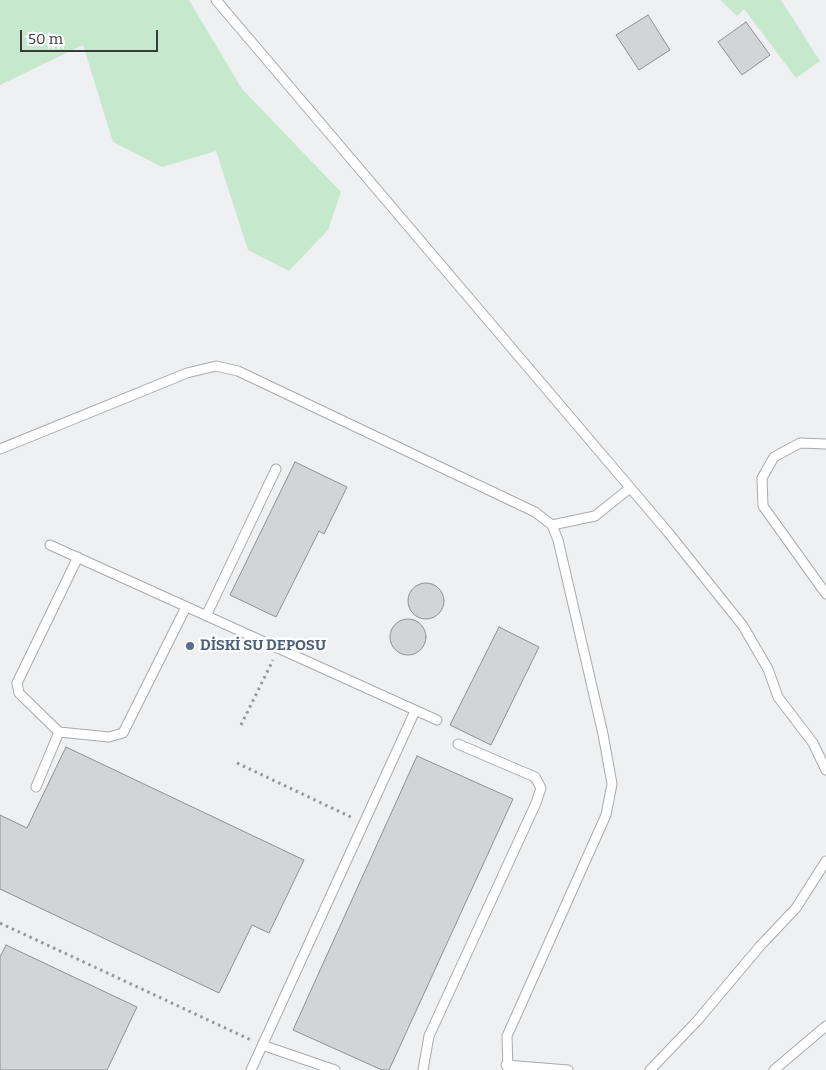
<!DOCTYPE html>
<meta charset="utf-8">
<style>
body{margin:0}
#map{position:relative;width:826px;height:1070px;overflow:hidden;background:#eef0f2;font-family:Bitter,serif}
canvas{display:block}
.scale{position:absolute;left:20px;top:30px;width:138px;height:22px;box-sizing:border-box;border:2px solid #39393a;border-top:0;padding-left:6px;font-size:15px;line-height:18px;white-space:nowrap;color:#39393a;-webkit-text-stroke:4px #fcfdff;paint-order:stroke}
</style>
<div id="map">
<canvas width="826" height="1070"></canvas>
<div class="scale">50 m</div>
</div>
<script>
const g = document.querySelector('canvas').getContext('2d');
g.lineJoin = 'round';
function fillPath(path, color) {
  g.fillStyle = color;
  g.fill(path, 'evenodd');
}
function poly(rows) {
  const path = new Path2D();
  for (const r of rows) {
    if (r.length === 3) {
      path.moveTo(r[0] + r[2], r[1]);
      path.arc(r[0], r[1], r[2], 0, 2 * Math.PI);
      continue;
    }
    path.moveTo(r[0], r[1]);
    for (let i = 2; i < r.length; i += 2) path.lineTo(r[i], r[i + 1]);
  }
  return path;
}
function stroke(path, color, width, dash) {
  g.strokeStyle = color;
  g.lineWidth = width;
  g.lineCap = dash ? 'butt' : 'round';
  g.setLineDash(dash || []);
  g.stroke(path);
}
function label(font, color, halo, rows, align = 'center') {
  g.font = font + ' Bitter,serif';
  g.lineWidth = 5;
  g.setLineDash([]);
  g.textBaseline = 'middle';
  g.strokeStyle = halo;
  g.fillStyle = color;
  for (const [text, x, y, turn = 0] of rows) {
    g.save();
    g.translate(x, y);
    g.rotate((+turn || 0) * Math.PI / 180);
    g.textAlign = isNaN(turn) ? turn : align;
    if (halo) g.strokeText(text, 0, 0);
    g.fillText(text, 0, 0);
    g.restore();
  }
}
fillPath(poly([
 [0,0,189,0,242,89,341,192,328,230,289,271,248,250,216,151,162,167,113,142,83,45,0,85],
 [720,0,781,0,820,61,796,78,744,9,737,16]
]), '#c6e9ce');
const building = poly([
 [648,15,670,50,639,70,616,35,648,15],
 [746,22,770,55,742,75,718,42,746,22],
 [295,462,347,487,324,534,319,531,276,617,230,595,295,462],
 [426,601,18],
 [408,637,18],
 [499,627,539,647,491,745,450,725,499,627],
 [66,747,304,860,269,933,252,925,219,993,0,889,0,815,27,828,66,747],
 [417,756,513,799,389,1070,382,1070,293,1030,417,756],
 [6,945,137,1007,107,1070,0,1070,0,957,6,945]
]);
fillPath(building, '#d2d4d6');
stroke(building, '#8e9092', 1);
const service = poly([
 [216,0,667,531,743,626,768,669,778,697,813,743,826,770],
 [826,444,800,443,774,457,762,478,763,506,826,594],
 [0,449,187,373,216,366,238,371,535,512,552,525,558,540,603,734,612,784,606,815,507,1036,508,1070],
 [552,525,595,516,630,488],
 [50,545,437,720],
 [78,557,17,683,19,693,59,732,109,737,123,733,186,607],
 [206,616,276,469],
 [36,787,59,732],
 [262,1045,335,1070],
 [506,1065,568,1070],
 [251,1070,415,711],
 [423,1070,429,1036,536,803,541,788,535,777,458,744],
 [650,1070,697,1021,761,945,796,908,826,861],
 [774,1070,826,1026]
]);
stroke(service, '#a9aaac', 11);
stroke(poly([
 [241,725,273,660],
 [237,763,353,818],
 [0,923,251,1040]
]), '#97989a', 3, [2.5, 4]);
stroke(service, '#fff', 9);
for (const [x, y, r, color] of [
 [190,646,5,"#5c6f8a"]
]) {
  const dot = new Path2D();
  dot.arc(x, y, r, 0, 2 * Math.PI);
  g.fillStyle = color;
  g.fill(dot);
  stroke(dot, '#fcfdff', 2);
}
label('bold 15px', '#4e5e75', '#fcfdff', [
 ["DİSKİ SU DEPOSU",200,646]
], 'left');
</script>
